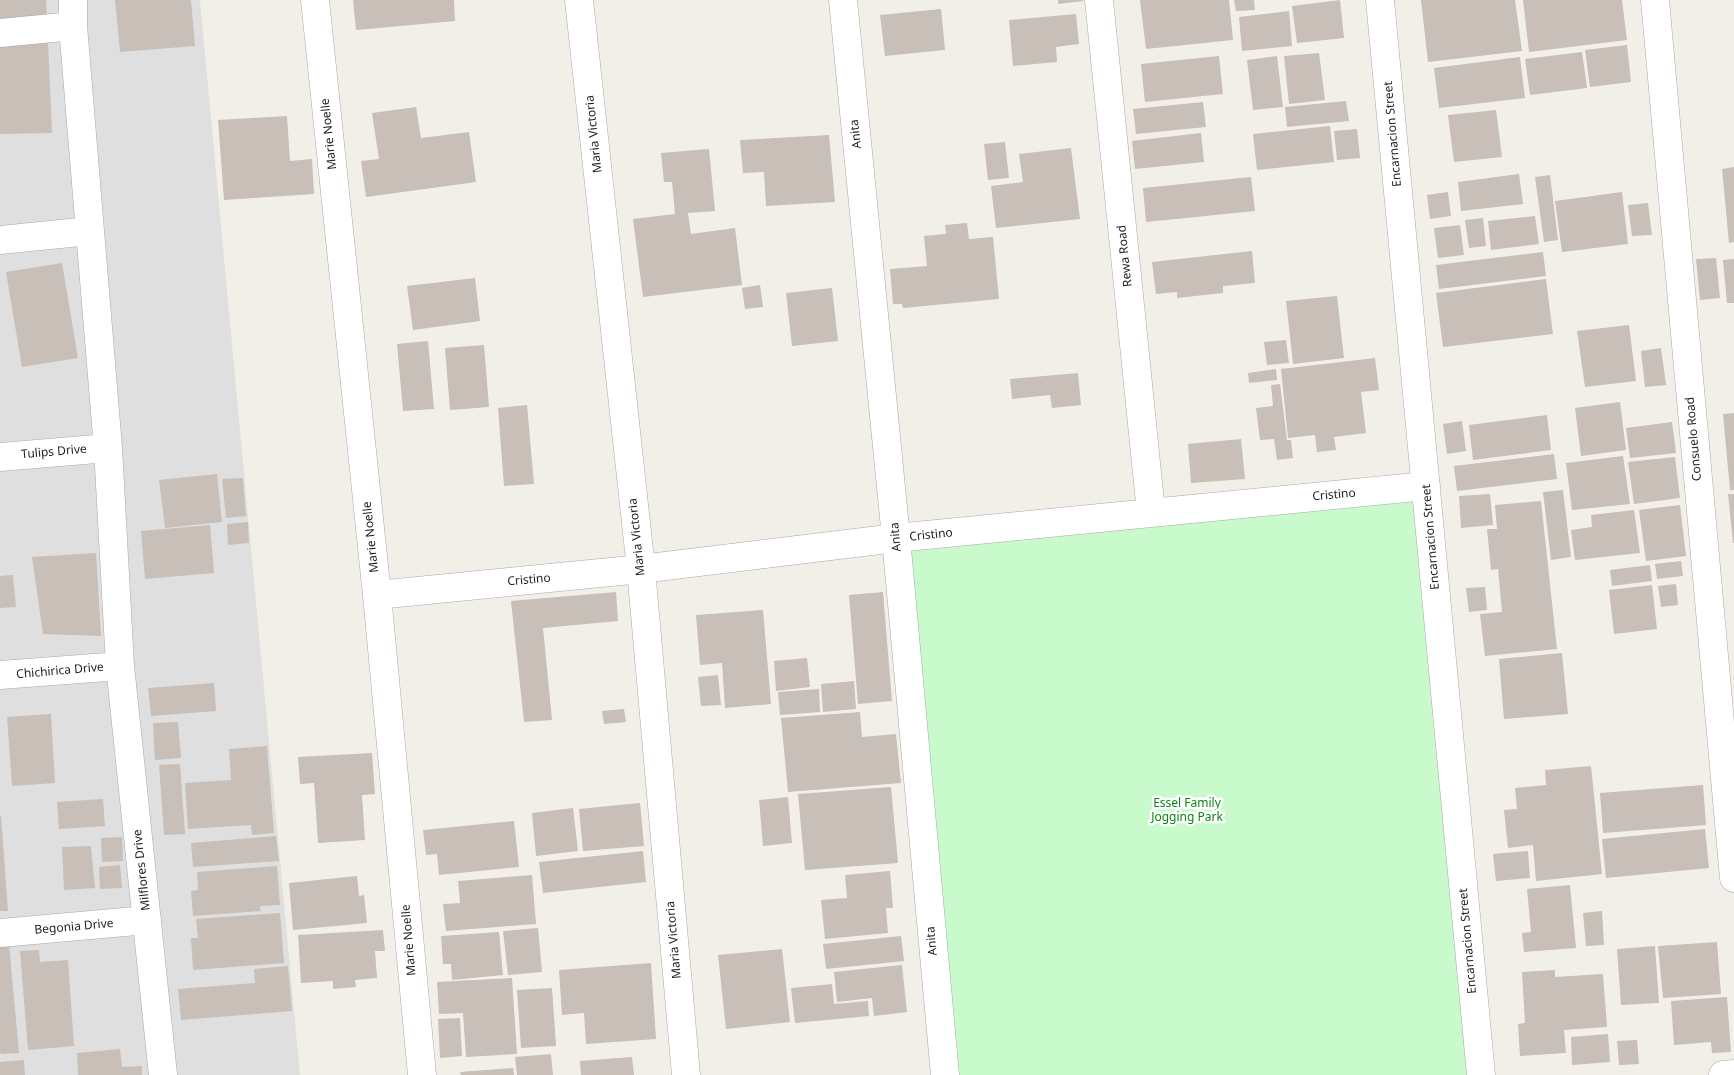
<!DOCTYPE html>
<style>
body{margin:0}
canvas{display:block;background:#f2efe9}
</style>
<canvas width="1734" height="1075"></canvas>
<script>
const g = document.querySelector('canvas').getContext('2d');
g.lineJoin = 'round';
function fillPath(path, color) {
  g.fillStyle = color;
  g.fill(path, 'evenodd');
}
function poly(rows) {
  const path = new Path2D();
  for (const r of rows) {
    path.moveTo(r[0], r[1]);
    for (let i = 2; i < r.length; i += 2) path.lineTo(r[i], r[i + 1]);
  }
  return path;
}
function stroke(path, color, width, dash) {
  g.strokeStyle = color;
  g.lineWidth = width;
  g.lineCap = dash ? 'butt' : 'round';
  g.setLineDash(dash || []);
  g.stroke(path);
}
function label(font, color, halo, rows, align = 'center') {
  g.font = font + ' "Noto Sans",sans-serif';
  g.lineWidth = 5;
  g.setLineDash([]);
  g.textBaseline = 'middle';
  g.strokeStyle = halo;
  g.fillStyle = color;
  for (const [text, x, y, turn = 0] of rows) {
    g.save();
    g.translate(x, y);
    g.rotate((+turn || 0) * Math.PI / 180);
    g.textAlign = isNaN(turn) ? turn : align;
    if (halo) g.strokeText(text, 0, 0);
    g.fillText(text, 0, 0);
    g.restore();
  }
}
fillPath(poly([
 [0,0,200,0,300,1075,0,1075]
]), '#e0dfdf');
fillPath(poly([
 [1419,500,1471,1075,951,1075,903,546]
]), '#c8facc');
fillPath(poly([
 [0,0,46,0,47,20,0,24],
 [115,0,191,0,195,46,120,52],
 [353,0,454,0,455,21,356,30],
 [1058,0,1083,0,1083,1,1058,4],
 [1140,0,1229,0,1233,40,1146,49],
 [1234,0,1254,0,1255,10,1236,11],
 [1340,0,1344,38,1297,43,1292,6],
 [1421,0,1515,0,1522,51,1428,62],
 [1523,0,1622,0,1627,40,1529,52],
 [941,9,945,50,885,56,880,15],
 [1289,11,1292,46,1242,51,1239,17],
 [1076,14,1079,44,1056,47,1057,62,1013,66,1009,20],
 [48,41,52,133,0,134,0,44],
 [1627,45,1631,82,1590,87,1585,50],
 [1582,52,1587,88,1530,95,1525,59],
 [1319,53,1325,100,1289,104,1284,56],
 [1219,56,1223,94,1145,102,1141,64],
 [1277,56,1283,107,1253,110,1247,60],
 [1520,57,1525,98,1439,108,1434,68],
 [1346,101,1349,121,1287,127,1285,107],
 [1203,102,1206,127,1136,134,1133,109],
 [416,107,421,138,469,132,476,182,366,197,361,161,379,159,372,113],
 [1496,110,1502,157,1454,162,1448,115],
 [287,116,290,161,312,159,314,194,224,200,218,120],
 [1330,126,1334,162,1257,170,1253,134],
 [1357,129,1360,158,1337,160,1334,131],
 [1201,133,1204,162,1135,169,1132,141],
 [829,135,835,202,766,206,764,172,743,173,740,140],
 [1005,142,1009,178,988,180,984,144],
 [1071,148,1080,219,996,228,991,186,1023,182,1019,154],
 [709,149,715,211,688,213,691,234,735,228,742,285,643,297,633,219,675,214,672,182,664,182,661,153],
 [1734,167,1734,242,1729,243,1722,169],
 [1519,174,1523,204,1461,211,1458,182],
 [1550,175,1558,240,1544,242,1535,177],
 [1251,177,1255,211,1146,222,1143,188],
 [1448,192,1451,216,1430,219,1427,195],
 [1622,192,1628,244,1562,252,1555,201],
 [1648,203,1652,235,1632,236,1628,205],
 [1535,216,1539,244,1491,250,1488,221],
 [1483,218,1486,246,1469,248,1465,220],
 [967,223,969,239,993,237,999,299,903,308,902,304,893,304,890,269,927,266,924,236,946,234,945,225],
 [1460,225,1464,255,1438,258,1434,228],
 [1252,251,1255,283,1223,286,1223,293,1177,298,1177,292,1156,294,1152,262],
 [1543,252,1546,276,1439,289,1436,265],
 [1716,258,1720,298,1700,300,1696,259],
 [1734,259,1734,303,1727,303,1723,260],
 [62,263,78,358,22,367,6,272],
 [475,278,480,321,413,330,407,286],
 [1546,279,1553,334,1443,347,1436,293],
 [760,285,763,307,745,309,742,288],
 [832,288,838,341,792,346,786,293],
 [1337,296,1344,358,1293,364,1286,301],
 [1629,325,1636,381,1585,387,1577,331],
 [1286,340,1289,363,1267,365,1264,342],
 [428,341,434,409,403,411,397,344],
 [484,345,489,407,450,410,445,348],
 [1661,348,1666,385,1645,387,1641,351],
 [1375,358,1379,390,1361,392,1366,433,1334,437,1336,450,1317,452,1315,435,1288,438,1281,369],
 [1276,369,1277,380,1249,383,1248,373],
 [1078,373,1081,405,1052,408,1050,395,1012,399,1010,379],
 [1280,384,1287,440,1291,440,1293,458,1277,460,1274,439,1260,440,1256,408,1273,406,1271,385],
 [1620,402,1626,450,1581,456,1575,408],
 [527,405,534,484,504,486,498,408],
 [1734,413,1734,490,1730,490,1723,414],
 [1547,415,1551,450,1473,460,1469,425],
 [1462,421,1466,451,1447,454,1443,424],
 [1672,422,1676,453,1630,458,1626,428],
 [1241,439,1245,479,1191,483,1188,444],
 [1554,454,1557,479,1457,491,1454,466],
 [1623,456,1630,504,1572,510,1566,463],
 [1675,457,1680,498,1634,504,1628,462],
 [217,474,222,522,165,528,159,480],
 [243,478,246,516,226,518,222,479],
 [1563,490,1571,557,1551,560,1543,492],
 [1490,494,1493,525,1461,528,1459,496],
 [1728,494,1734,494,1734,543,1733,543],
 [1541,501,1557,649,1485,656,1480,614,1502,612,1498,569,1491,570,1487,529,1497,529,1495,505],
 [1680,505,1686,556,1646,561,1639,510],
 [1634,510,1640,553,1575,560,1571,530,1592,527,1591,515],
 [248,522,249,543,228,545,227,524],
 [210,525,214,573,145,579,141,531],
 [96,553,101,636,43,634,32,557],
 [1681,561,1683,576,1657,579,1655,564],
 [1650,565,1652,581,1612,586,1610,570],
 [13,575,16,607,0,608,0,576],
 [1676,584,1678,605,1661,607,1658,586],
 [1652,585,1657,629,1614,634,1609,590],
 [1485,587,1487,610,1469,612,1466,588],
 [616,592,618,621,543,628,552,720,524,722,511,601],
 [883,592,892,701,858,704,849,595],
 [763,610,771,704,725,708,722,663,700,665,696,615],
 [1562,653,1568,714,1504,719,1499,659],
 [807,658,810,687,776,691,774,661],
 [718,675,721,705,701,706,698,677],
 [854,681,856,709,823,712,821,684],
 [214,683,216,711,151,716,148,688],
 [819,689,820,712,780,715,778,692],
 [624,709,626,722,604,724,602,711],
 [860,712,862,737,896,734,901,783,788,792,781,718],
 [51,714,55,783,12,786,7,717],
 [178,722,181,758,155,760,153,723],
 [267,746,274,833,252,835,251,825,188,829,185,783,231,780,229,749],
 [372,753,375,794,362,795,365,840,318,843,314,783,300,784,298,757],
 [180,764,185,834,164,835,159,765],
 [1591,766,1602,874,1536,881,1533,845,1508,848,1504,810,1517,809,1515,788,1546,785,1545,770],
 [1703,785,1706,825,1603,833,1600,793],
 [891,787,898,863,805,870,798,794],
 [788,797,792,843,763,846,759,800],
 [103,799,105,826,59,829,57,802],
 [640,803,644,846,583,851,579,809],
 [573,808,578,851,536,856,532,813],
 [0,816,1,816,8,911,0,911],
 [514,821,519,867,439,875,437,854,426,855,423,830],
 [1705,829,1709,868,1606,878,1602,839],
 [276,836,279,861,193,867,191,843],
 [122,837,123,861,102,862,101,838],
 [91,846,95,888,64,890,62,847],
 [643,851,646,882,543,893,539,862],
 [1528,851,1530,878,1496,881,1493,854],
 [120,865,122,888,100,889,99,867],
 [277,866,280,905,260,906,261,911,193,916,191,891,198,890,197,872],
 [890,871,893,908,886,908,888,933,825,939,821,900,847,898,845,875],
 [532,875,536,924,446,931,443,904,460,903,458,881],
 [357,876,359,896,364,895,367,923,293,930,289,883],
 [1570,885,1576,948,1524,952,1522,933,1531,932,1527,889],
 [1602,911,1604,945,1586,946,1583,913],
 [280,913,284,963,193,970,191,938,198,938,196,919],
 [538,928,542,972,508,975,503,931],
 [383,930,385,951,375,951,377,978,355,980,356,987,333,989,333,981,301,983,298,935],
 [499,932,503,975,452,980,451,964,443,964,441,936],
 [901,936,904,961,826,969,823,944],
 [1717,942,1721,994,1663,998,1658,946],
 [9,944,19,1053,1,1054,0,1051,0,945],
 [1655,946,1659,1003,1621,1005,1617,949],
 [782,949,790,1022,726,1029,718,955],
 [39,950,40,962,68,960,74,1046,28,1050,20,951],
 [651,963,656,1039,586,1044,584,1013,562,1015,559,970],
 [902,965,907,1012,874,1016,872,998,837,1002,834,972],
 [288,966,292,1011,181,1020,178,989,255,983,254,969],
 [1555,970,1555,977,1603,974,1607,1027,1564,1030,1566,1053,1520,1056,1518,1024,1525,1023,1522,972],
 [512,978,517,1054,466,1057,463,1013,439,1014,437,982],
 [832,984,834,1004,868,1001,869,1016,795,1023,791,988],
 [552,988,556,1046,521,1048,517,990],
 [1727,997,1731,1052,1712,1053,1711,1042,1674,1045,1671,1001],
 [460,1018,462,1056,440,1058,438,1019],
 [1608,1034,1610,1062,1572,1065,1571,1037],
 [1637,1040,1639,1064,1619,1065,1617,1041],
 [120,1049,122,1067,142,1066,142,1075,78,1075,77,1053],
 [551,1054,553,1075,517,1075,515,1057],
 [632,1057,634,1075,581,1075,580,1061],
 [24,1060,25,1075,0,1075,0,1062],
 [513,1068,514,1075,461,1075,460,1072]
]), '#c7bfb8');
const minor = poly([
 [73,0,73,26,108,448,120,666,163,1075],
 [315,0,377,595,422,1075],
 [579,0,641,569,686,1075],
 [843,0,896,538,945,1075],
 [1099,0,1151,512],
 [1380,0,1481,1075],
 [1655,0,1734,878],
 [0,33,73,26],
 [0,240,90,231],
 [0,457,108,448],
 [377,595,641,569,896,538,1426,486],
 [0,675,120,666],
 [0,933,147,920],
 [1723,1075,1734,1074]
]);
stroke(minor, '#a9a9a9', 29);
stroke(minor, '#fff', 28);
label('12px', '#222', '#fff', [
 ["Marie Noelle",329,134,-96],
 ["Maria Victoria",594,134,-96],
 ["Anita",856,134,-96],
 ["Encarnacion Street",1393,134,-95],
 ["Rewa Road",1125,256,-96],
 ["Consuelo Road",1694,439,-95],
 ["Tulips Drive",54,452,-5],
 ["Cristino",1334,495,-5],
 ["Cristino",931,535,-6],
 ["Marie Noelle",371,537,-96],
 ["Maria Victoria",637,537,-96],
 ["Anita",896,537,-95],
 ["Encarnacion Street",1431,537,-95],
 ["Cristino",529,580,-5],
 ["Chichirica Drive",60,671,-5],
 ["Milflores Drive",142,870,-96],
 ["Begonia Drive",74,927,-5],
 ["Marie Noelle",409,940,-95],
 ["Maria Victoria",674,940,-95],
 ["Anita",932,941,-95],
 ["Encarnacion Street",1468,941,-95]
]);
label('12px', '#0c8416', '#fff', [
 ["Essel Family",1187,804],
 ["Jogging Park",1187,818]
]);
</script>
